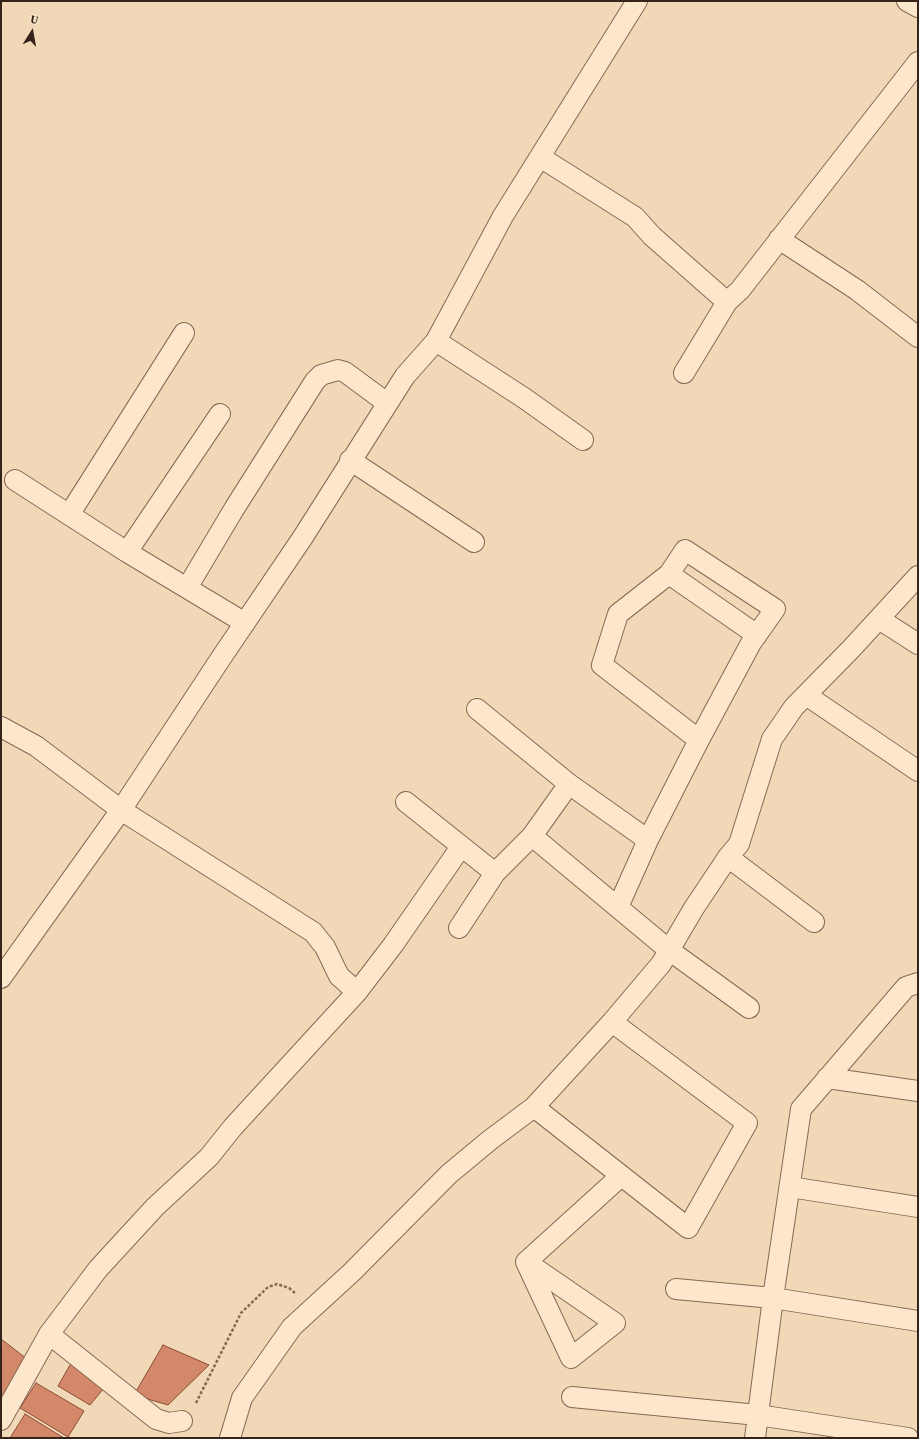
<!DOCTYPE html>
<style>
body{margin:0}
#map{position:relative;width:919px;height:1439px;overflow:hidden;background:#f1d9b8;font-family:"Source Serif 4",serif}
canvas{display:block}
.frame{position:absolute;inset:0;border:2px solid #362319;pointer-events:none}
.north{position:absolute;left:12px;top:12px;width:40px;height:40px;-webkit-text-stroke:3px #f8e4c8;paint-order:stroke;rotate:11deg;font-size:11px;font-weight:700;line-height:16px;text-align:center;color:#362319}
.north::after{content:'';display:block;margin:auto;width:14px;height:18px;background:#362319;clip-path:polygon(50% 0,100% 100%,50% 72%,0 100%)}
</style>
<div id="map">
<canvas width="919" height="1439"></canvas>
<div class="frame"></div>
<div class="north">U</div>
</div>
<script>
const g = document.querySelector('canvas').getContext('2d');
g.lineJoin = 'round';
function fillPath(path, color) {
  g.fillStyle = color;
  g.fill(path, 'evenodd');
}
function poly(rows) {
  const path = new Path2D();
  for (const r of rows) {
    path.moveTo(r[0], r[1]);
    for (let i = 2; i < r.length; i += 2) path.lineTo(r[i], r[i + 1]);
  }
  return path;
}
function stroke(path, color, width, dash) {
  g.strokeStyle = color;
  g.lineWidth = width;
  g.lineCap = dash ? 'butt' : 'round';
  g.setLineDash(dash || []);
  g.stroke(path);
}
const building = poly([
 [1,1339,31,1362,1,1400,1,1339],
 [163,1345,209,1365,168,1405,134,1395,163,1345],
 [74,1358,109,1382,90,1405,58,1386,74,1358],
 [36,1383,84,1411,68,1437,20,1408,36,1383],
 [25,1414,64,1438,10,1438,25,1414]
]);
fillPath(building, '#d3886a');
stroke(building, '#8a4c36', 1);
const minor = poly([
 [907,1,918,7],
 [540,157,635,217,652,236,727,302],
 [779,239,857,290,918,337],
 [436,341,524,398,583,440],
 [684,373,727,302,740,290,918,62],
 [350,460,474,542],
 [15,480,127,552,245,623],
 [69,515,184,333],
 [127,552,220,414],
 [669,574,618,614,602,665,699,740],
 [187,588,234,509,315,381,321,375,338,370,345,372,387,403],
 [879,619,918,644],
 [806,695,918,771],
 [477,709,569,784,532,836,669,950,749,1008],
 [1,727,36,746,121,810,313,932,325,947,339,976,357,992],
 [569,784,648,840],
 [406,802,495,873,532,836],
 [728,857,814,922],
 [618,907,648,840,699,740,751,643,775,609,685,550,669,574,757,635],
 [459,928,495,873],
 [1,978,121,810,221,658,303,537,405,376,436,341,503,216,637,1],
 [827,1078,918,1091],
 [534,1107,688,1228,747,1123,612,1022],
 [790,1187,918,1207],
 [526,1262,571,1358,615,1323,526,1262,621,1176],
 [676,1289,773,1298,918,1321],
 [49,1334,156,1419,169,1423,182,1421],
 [572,1397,758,1415,908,1438],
 [1,1420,49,1334,98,1269,155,1207,209,1157,233,1127,357,992,393,945,456,854],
 [230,1438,242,1398,292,1327,352,1272,449,1174,490,1140,534,1107,612,1022,661,964,694,908,728,857,739,844,772,739,794,707,851,649,918,576],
 [755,1438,773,1298,801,1109,906,987,918,983]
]);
stroke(minor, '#896852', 22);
stroke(poly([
 [196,1403,241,1313,268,1287,277,1284,289,1288,296,1294]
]), '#896852', 2.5, [3, 2]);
stroke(minor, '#fce7cc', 20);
</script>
